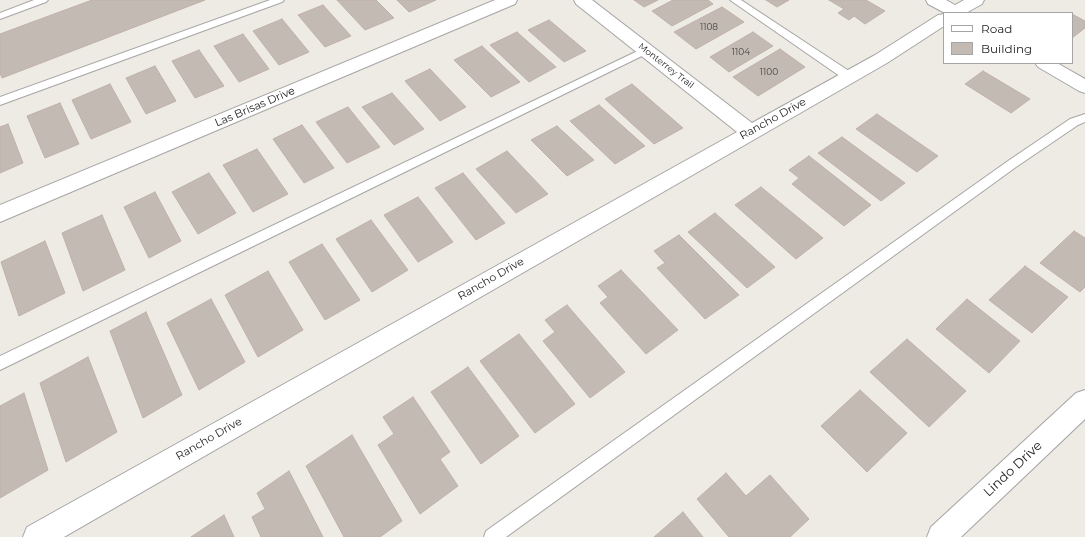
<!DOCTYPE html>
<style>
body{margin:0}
#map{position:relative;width:1085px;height:537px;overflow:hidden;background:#eeeae4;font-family:Montserrat,sans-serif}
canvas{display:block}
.legend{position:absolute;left:943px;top:12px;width:130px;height:52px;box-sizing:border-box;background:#fff;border:1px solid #a5a5a5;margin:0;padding:5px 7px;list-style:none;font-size:12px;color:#1e1e1e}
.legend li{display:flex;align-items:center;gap:8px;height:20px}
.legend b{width:20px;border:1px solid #a5a5a5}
</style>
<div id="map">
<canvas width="1085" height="537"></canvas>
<ul class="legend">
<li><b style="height:5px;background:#fff"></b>Road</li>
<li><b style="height:11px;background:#c3bab4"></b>Building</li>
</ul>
</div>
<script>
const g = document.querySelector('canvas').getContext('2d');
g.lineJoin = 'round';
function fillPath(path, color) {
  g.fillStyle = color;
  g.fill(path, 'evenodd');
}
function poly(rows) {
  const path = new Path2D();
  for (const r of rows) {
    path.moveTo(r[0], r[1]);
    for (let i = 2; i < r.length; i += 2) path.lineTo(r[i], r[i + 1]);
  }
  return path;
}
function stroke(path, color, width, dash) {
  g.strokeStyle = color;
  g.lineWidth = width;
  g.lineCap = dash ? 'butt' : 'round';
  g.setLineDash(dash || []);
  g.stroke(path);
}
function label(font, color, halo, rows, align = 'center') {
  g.font = font + ' Montserrat,sans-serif';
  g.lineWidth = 3;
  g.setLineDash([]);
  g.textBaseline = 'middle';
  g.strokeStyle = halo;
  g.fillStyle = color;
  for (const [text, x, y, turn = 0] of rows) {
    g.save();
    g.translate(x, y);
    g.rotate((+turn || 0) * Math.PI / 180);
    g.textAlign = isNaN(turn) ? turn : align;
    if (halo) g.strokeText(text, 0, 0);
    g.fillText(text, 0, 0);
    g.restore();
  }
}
const building = poly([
 [92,0,205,0,2,78,0,73,0,34,92,0],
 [337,0,376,0,394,18,365,30,337,0],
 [397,0,436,0,409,12,397,0],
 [634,0,658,0,644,7,634,0],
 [673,0,708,0,713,4,672,26,652,11,673,0],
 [766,0,789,0,777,7,766,0],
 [829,0,866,0,885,11,865,24,854,16,849,20,838,13,844,9,829,0],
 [323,5,351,36,325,47,298,15,323,5],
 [722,7,744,22,696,49,674,32,722,7],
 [1072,14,1085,21,1085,28,1072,38,1072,14],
 [282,19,309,52,279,65,253,31,282,19],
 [549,20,586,51,564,62,528,30,549,20],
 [517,32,556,67,529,82,490,45,517,32],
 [753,32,773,46,729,72,710,57,753,32],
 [243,34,269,69,239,82,214,46,243,34],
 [482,46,520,82,491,97,454,60,482,46],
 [780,49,805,67,758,96,733,77,780,49],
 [199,50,224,86,195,98,172,61,199,50],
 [155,66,176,101,146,114,126,78,155,66],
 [430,69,466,107,440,121,405,81,430,69],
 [983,71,1030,99,1011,113,965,84,983,71],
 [110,84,131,122,91,139,72,100,110,84],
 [632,84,683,128,654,144,605,99,632,84],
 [392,93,424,129,394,145,362,107,392,93],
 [60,103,79,144,45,158,27,116,60,103],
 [599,105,645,146,615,164,570,121,599,105],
 [348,107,380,147,347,163,316,122,348,107],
 [877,114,938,156,917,172,856,129,877,114],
 [8,124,23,163,0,173,0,127,8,124],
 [302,125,334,168,304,183,273,139,302,125],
 [557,126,594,160,567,176,531,140,557,126],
 [842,137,905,183,881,201,818,153,842,137],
 [257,149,288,194,253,212,223,165,257,149],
 [507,151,548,194,516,213,476,169,507,151],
 [809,156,871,205,844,226,792,184,799,178,789,170,809,156],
 [209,173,236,213,198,234,172,192,209,173],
 [463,173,505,223,476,240,435,188,463,173],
 [761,187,823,238,796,259,735,205,761,187],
 [155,192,181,241,149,258,124,207,155,192],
 [418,197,453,242,418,262,384,215,418,197],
 [715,213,775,267,747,288,688,232,715,213],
 [102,215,125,270,83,291,62,233,102,215],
 [371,220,408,270,372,292,336,239,371,220],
 [1074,231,1085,238,1085,287,1080,292,1040,263,1074,231],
 [679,235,739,295,705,319,657,268,665,263,654,251,679,235],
 [45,241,65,293,19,316,1,262,45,241],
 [322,244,360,300,325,320,289,262,322,244],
 [1025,266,1068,297,1032,333,989,300,1025,266],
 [621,270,678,330,646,354,600,303,608,297,598,286,621,270],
 [268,271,303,330,258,357,225,295,268,271],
 [211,299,245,362,199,390,167,323,211,299],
 [967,299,1020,341,989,373,936,329,967,299],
 [567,305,625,372,590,398,543,341,555,332,545,320,567,305],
 [146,312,182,395,143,418,110,331,146,312],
 [519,334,575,404,535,433,480,361,519,334],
 [907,339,966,391,929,427,870,372,907,339],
 [88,357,117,432,66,462,40,383,88,357],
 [468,367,519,436,481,464,431,392,468,367],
 [860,390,907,433,867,472,821,426,860,390],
 [24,393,48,470,0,498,0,406,24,393],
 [413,397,450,452,440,459,458,486,420,514,378,445,394,434,383,417,413,397],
 [352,435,402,521,380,537,344,537,306,466,352,435],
 [289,471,323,537,261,537,252,517,265,509,257,493,289,471],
 [726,473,746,496,770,475,809,519,790,537,729,537,697,499,726,473],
 [683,512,703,537,654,537,683,512],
 [224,515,234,537,191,537,224,515]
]);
fillPath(building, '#c3bab4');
stroke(building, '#bfb1a7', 1);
const service = poly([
 [34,0,48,0,46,2,0,19,0,13,34,0],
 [270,0,284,0,282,2,0,105,0,97,270,0],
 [730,0,741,0,852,73,853,76,852,79,844,79,730,0],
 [646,47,651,50,650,52,0,370,0,356,646,47],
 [1085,114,1085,122,1078,125,1016,167,506,537,484,537,486,531,1008,161,1070,119,1085,114]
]);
const minor = poly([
 [495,0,517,0,515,4,0,222,0,205,495,0],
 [574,0,592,0,752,123,875,55,938,15,944,14,944,26,887,63,64,537,23,537,27,527,737,132,576,4,574,0],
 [926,0,946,0,955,5,964,0,984,0,982,4,966,13,945,13,928,4,926,0],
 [1035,63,1057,63,1085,79,1085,93,1079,91,1038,67,1035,63],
 [1085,390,1085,419,961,537,927,537,931,527,1076,393,1085,390]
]);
stroke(service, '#a5a5a5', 2);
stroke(minor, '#a5a5a5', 2);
fillPath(service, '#fff');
fillPath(minor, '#fff');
label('9px', '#474544', null, [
 ["1108",709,27],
 ["1104",741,52],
 ["1100",769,72]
]);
label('9px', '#1e1e1e', '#fff', [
 ["Monterrey Trail",666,66,38]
]);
label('11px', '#1e1e1e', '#fff', [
 ["Las Brisas Drive",255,107,-23],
 ["Rancho Drive",773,119,-29],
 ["Rancho Drive",491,279,-30],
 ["Rancho Drive",209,439,-30]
]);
label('13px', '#1e1e1e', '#fff', [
 ["Lindo Drive",1013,469,-43]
]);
</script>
